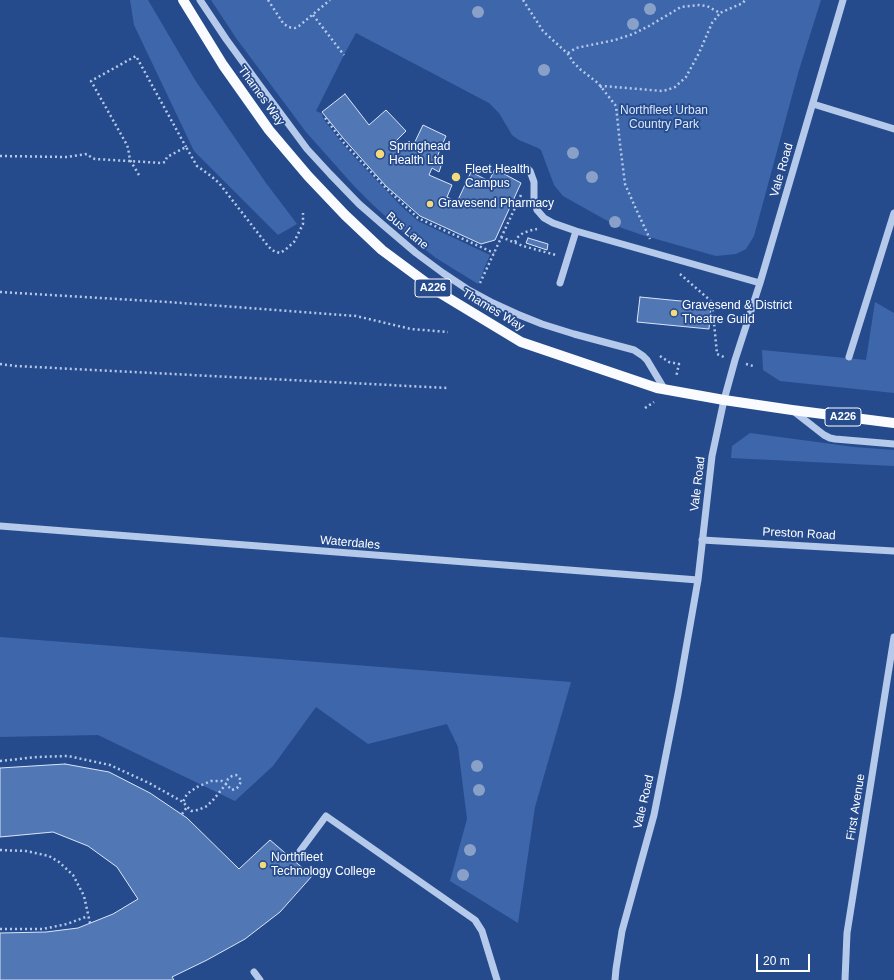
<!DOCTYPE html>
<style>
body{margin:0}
#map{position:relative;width:894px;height:980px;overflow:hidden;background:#264b8d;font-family:Arial,sans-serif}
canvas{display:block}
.scale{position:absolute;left:756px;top:954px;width:54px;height:18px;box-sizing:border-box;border:2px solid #fff;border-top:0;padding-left:5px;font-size:12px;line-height:14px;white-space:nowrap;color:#fff;-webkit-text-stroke:3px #264b8d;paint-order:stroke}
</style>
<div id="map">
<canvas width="894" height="980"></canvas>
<div class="scale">20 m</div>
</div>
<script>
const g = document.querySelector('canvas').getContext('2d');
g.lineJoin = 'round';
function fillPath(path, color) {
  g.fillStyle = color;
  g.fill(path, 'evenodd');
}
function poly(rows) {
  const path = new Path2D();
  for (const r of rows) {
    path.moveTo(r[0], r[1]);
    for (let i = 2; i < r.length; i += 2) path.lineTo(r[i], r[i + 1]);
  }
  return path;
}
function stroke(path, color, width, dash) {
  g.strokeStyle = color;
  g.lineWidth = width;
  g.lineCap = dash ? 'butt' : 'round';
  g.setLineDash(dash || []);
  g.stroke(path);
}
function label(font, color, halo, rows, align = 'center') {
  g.font = font + ' Arial,sans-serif';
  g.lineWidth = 3.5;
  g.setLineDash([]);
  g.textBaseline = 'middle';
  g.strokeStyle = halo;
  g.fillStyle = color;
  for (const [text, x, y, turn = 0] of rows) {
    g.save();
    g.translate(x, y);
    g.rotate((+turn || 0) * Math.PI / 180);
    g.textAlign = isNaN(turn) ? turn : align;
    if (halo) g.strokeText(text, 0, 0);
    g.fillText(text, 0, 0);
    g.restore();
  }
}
fillPath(poly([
 [130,0,148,0,195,80,266,183,297,224,278,235,194,151,134,25],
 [211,0,821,0,799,70,754,236,746,249,736,254,716,256,642,235,622,228,604,219,563,196,554,185,541,150,538,148,519,140,512,135,499,113,489,103,356,33,346,51,316,111,323,114,322,115,324,120,342,143,357,160,401,206,418,221,490,255,483,271,482,276,478,284,436,258,403,232,373,205,354,186,306,132,236,38],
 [875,302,894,313,894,393,780,381,763,370,762,350,866,360],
 [750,433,854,447,894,450,894,466,731,458,732,446],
 [0,637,571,682,535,807,518,923,450,881,467,819,458,747,447,724,368,744,316,707,273,766,235,801,98,735,0,737]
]), '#3e66ab');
const building = poly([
 [345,94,369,125,386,110,406,131,396,141,412,148,423,125,446,136,437,157,443,160,439,172,432,168,429,175,452,185,447,197,457,202,471,172,489,181,495,169,521,183,495,240,481,244,420,216,386,186,343,138,322,112,345,94],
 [528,238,548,244,547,250,526,243,528,238],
 [640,297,711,304,709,329,637,322,640,297],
 [65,764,109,772,150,793,187,818,239,869,270,840,312,876,280,912,245,939,207,960,172,977,174,980,0,980,0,933,46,932,78,928,113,914,138,899,117,867,88,846,53,832,0,837,0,768,65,764]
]);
fillPath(building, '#5277b5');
stroke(building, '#dae5f8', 1);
stroke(poly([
 [268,0,283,23,288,27,295,28,299,26,330,0],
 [523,0,543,31,568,54,573,62,581,70,598,83,616,106,620,144,625,184,636,209,650,239],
 [313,15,344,55],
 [568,53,576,48,615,40,633,34,649,26,681,7,699,5,707,6,720,13,743,3,745,0],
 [600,87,603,86,662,91,667,90,675,87,686,77,699,53,712,23,720,13],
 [325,118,344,143,356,156,386,188,418,218,437,227,494,253],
 [0,156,67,157,87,154,92,158,95,159,162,163,165,162,167,157,186,147,197,166,211,176,219,183,268,246,272,250,276,252,280,253,285,250,294,242,303,224,303,213],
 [139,175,130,160,128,148,127,145,91,81,136,56,186,147],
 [501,237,523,246,556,255],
 [515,242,518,237,523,233,532,230,537,229],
 [680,274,712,302,717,354,724,357],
 [480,283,521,195],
 [0,292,168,302,356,316,411,329,448,332],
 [660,356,669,362,679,364,676,377],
 [0,364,15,366,448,388],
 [746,364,753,366],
 [645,408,654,402],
 [0,761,37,757,68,756,110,765,149,783,183,802,191,811,198,810,207,806,214,799,226,784,228,779,232,776,236,775,240,779,241,782,237,788,232,790,226,784,222,781,211,781,197,787,187,794,183,802],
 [182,814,187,807],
 [0,850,26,851,49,856,59,862,73,875,84,896,90,923],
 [0,929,43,929,67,924,88,916]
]), '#b5c9ea', 2.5, [2, 3]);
stroke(poly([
 [200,0,226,39,258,83,307,149,330,174,359,204,382,224,416,253,443,273,467,289,493,303,517,314,542,324,574,334,634,350,643,356,647,360,665,390],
 [813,104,894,129],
 [527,168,530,171,534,182,534,199,537,210,544,218,553,223,576,231,760,283],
 [560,283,576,231],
 [849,357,894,213],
 [792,410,824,435,830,438,835,439,894,444],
 [0,526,698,580],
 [702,540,894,551],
 [300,851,326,816,475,920,482,931,497,980],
 [254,972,260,980],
 [615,980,616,969,622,931,654,815,678,694,698,580,712,456,724,400,735,360,760,283,843,0],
 [845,980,847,933,894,637]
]), '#b5c9ea', 7);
stroke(poly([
 [183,0,223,65,269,130,308,176,345,215,382,250,440,293,521,342,657,388,724,400,792,410,894,423]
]), '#f9fbfe', 10);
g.fillStyle = '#89a0c8';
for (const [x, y] of [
 [650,9],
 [478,12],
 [633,24],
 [544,70],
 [573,153],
 [592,177],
 [615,222],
 [477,766],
 [479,790],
 [470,850],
 [463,875]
]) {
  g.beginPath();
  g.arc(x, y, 6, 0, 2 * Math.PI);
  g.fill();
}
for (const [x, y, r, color] of [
 [380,154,5,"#f4da7a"],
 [456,177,5,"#f4da7a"],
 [430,204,4,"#f4da7a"],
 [674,313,4,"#f4da7a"],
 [263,865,4,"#f4da7a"]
]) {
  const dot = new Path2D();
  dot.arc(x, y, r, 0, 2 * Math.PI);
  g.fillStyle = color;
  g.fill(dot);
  stroke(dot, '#264b8d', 1.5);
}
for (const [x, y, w] of [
 [433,288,36],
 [843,417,36]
]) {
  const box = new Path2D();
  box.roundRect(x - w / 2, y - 9, w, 18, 3);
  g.fillStyle = '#264b8d';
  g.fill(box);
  stroke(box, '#fff', 1);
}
label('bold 11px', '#fff', null, [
 ["A226",433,288],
 ["A226",843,417]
]);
label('12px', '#fff', '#264b8d', [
 ["Thames Way",261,96,54],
 ["Vale Road",782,170,-74],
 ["Bus Lane",407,231,40],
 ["Thames Way",493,310,31],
 ["Vale Road",698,484,-83],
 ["Preston Road",799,534,3],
 ["Waterdales",350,543,5],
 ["Vale Road",644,802,-77],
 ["First Avenue",856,807,-81]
]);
label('12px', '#dae5f8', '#264b8d', [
 ["Northfleet Urban",664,111],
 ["Country Park",664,125]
]);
label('12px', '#fff', '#264b8d', [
 ["Springhead",389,147],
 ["Health Ltd",389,161],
 ["Fleet Health",465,170],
 ["Campus",465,184],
 ["Gravesend Pharmacy",438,204],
 ["Gravesend & District",682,306],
 ["Theatre Guild",682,320],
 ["Northfleet",271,858],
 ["Technology College",271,872]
], 'left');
</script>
